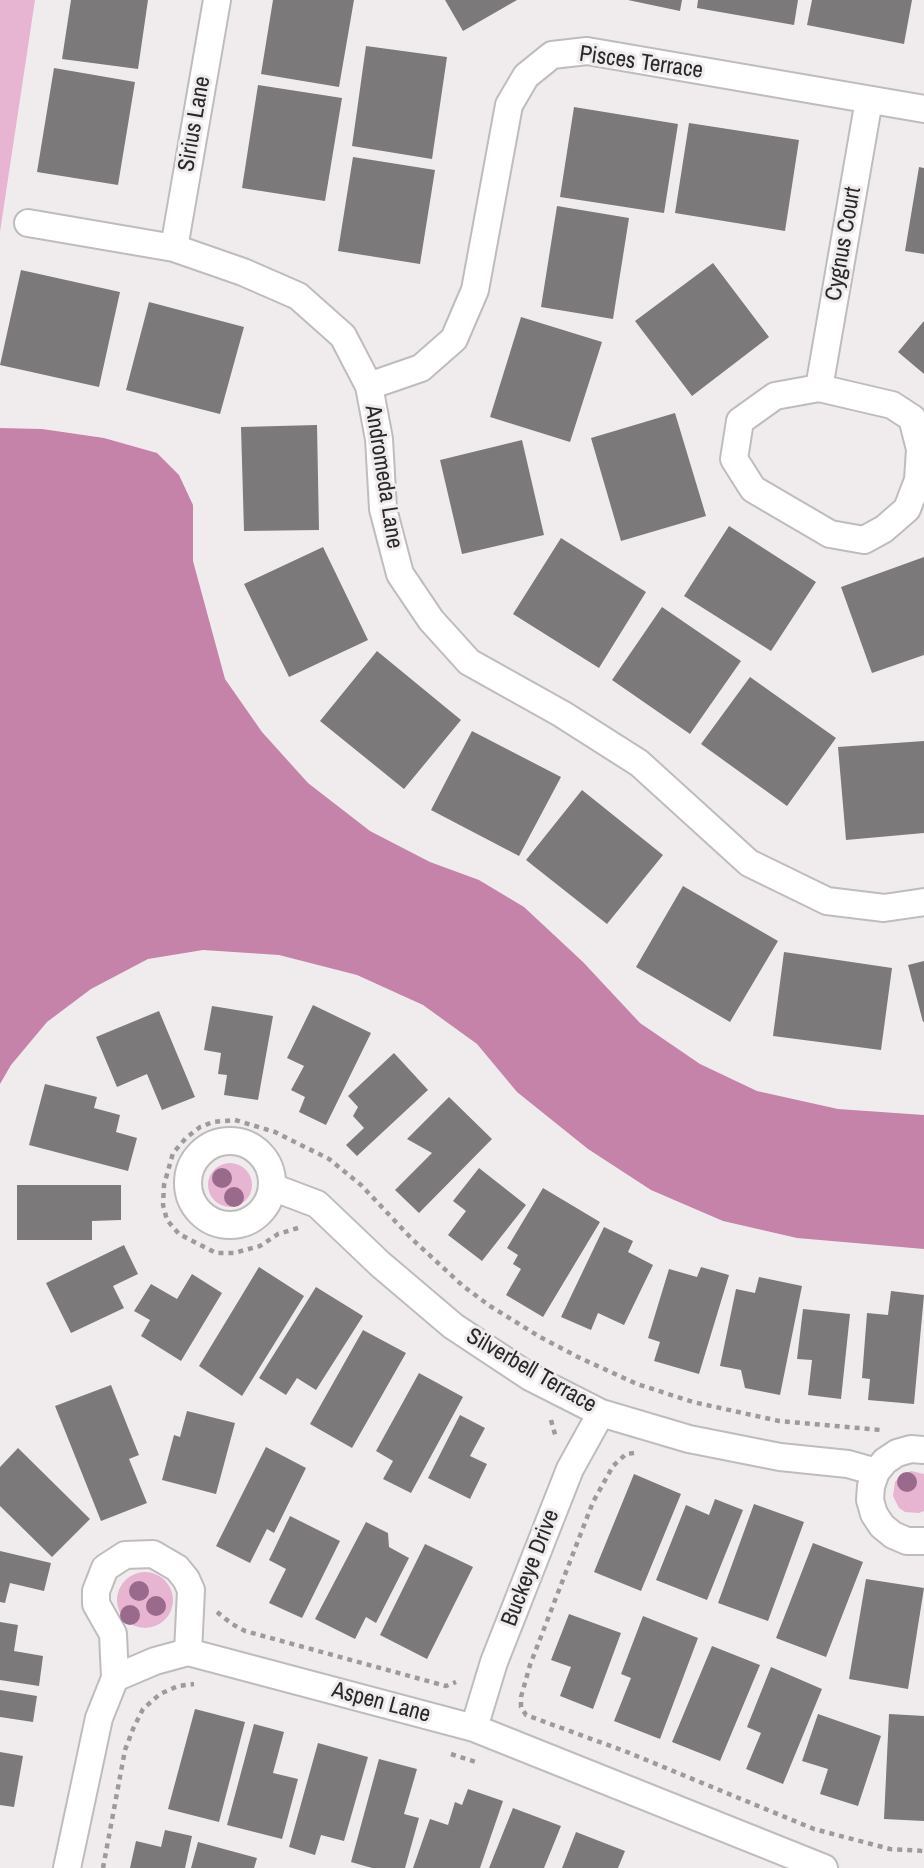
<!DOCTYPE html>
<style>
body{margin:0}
canvas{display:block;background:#f0ecee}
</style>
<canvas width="924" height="1868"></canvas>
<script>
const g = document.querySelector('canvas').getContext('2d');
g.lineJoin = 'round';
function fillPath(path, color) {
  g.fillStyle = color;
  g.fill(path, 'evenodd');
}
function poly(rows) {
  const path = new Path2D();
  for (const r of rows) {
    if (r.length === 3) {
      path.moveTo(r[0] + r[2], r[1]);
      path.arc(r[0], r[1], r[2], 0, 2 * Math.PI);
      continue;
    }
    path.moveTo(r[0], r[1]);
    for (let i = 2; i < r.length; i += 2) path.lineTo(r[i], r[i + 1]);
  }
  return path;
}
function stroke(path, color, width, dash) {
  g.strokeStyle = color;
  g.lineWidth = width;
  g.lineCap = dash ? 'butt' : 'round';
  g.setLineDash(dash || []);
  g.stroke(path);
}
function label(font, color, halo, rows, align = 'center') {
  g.font = font + ' "Archivo Narrow",sans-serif';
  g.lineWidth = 6;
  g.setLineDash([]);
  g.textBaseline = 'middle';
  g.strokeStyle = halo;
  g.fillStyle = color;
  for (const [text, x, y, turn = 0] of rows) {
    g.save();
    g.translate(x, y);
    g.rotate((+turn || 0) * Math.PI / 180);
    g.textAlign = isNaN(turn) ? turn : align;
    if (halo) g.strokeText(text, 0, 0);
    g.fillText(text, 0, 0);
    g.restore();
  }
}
fillPath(poly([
 [0,0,35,0,0,232],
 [230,1185,22],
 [911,1471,924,1474,924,1511,919,1513,905,1512,899,1508,893,1496,895,1482,899,1477],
 [145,1600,28]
]), '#e7b5d1');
fillPath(poly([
 [0,428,42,429,104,438,157,453,179,475,193,505,193,561,225,679,262,732,308,783,370,831,430,862,479,880,524,907,583,962,640,1023,700,1064,757,1091,838,1109,924,1115,924,1249,797,1238,723,1221,651,1190,588,1149,517,1092,477,1044,423,1005,357,975,279,955,203,950,148,959,91,989,47,1022,11,1065,0,1084]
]), '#c683aa');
fillPath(poly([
 [71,0,148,0,138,69,62,59],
 [273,0,354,0,339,87,261,74],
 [445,0,517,0,463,31],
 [628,0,682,0,680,11],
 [698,0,798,0,794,25,697,8],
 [812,0,912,0,904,44,807,25],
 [366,46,447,57,432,159,352,146],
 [54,68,135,82,118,185,37,172],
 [258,85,342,98,325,201,242,188],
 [574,107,678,124,664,213,560,197],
 [689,123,799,140,785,231,675,213],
 [353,157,435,170,420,264,338,251],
 [919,167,924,168,924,254,905,251],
 [557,206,629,218,613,319,541,307],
 [713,263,769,337,692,396,635,321],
 [21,270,120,292,99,387,0,365],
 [149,302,244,327,220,414,126,390],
 [521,317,602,342,570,442,490,417],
 [924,321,924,374,898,352],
 [675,413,706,516,621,541,591,438],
 [317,425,319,530,244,531,241,427],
 [522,440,544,535,462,554,440,460],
 [729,526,816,582,771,651,684,596],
 [561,538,646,592,599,668,513,614],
 [323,547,368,640,289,677,244,584],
 [924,557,924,655,872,673,841,587],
 [662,607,741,661,690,734,612,680],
 [377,651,461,720,404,789,320,721],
 [750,677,836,738,787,806,701,744],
 [472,731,561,777,519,856,431,810],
 [924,741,924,833,846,840,838,747],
 [582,790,663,855,607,924,526,860],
 [683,886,778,941,730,1022,636,967],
 [784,952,892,968,881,1050,773,1036],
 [924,961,924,1021,923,1022,908,965],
 [313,1005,371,1033,326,1125,299,1112,305,1097,291,1090,304,1066,287,1058],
 [212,1006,273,1016,258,1100,224,1095,227,1075,218,1074,221,1053,204,1050],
 [159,1011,195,1097,162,1110,147,1074,117,1087,96,1037],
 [394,1053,428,1090,357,1156,346,1145,364,1128,353,1116,358,1107,348,1096],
 [45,1084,97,1097,94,1108,120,1115,116,1132,137,1138,128,1171,29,1145],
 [449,1097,492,1139,419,1213,395,1190,432,1153,407,1139],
 [479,1168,526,1205,482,1261,448,1235,466,1211,453,1201],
 [17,1185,121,1185,121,1220,92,1221,92,1240,17,1240],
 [543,1188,600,1222,543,1317,506,1295,521,1269,513,1264,518,1255,507,1248],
 [604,1227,633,1241,628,1252,653,1265,624,1325,598,1313,591,1330,561,1317],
 [124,1245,138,1274,113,1286,124,1308,71,1333,46,1283],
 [259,1267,304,1296,242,1396,199,1366],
 [701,1267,729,1275,699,1374,654,1361,660,1342,648,1338,669,1269,697,1277],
 [192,1274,222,1293,181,1361,141,1336,150,1320,134,1311,151,1284,177,1299],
 [759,1277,802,1286,780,1395,745,1388,741,1370,720,1366,736,1289,755,1293],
 [316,1287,363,1316,316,1390,297,1378,286,1395,259,1378],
 [891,1291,924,1295,914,1404,868,1400,870,1379,862,1378,867,1313,888,1315],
 [803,1309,850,1314,841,1399,808,1395,812,1360,797,1359],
 [363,1330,406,1353,352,1448,310,1424],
 [419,1373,463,1397,411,1493,383,1479,393,1461,376,1451],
 [111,1385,139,1455,129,1459,147,1503,101,1521,55,1406],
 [187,1411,235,1423,216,1494,162,1480,174,1435,180,1437],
 [460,1415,485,1428,470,1456,487,1464,470,1499,428,1478],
 [266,1447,306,1468,274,1533,267,1529,250,1563,216,1546],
 [18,1448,90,1519,52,1557,0,1506,0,1467],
 [634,1474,681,1494,641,1591,594,1572],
 [715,1499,743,1510,707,1600,656,1580,686,1505,709,1515],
 [754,1504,804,1522,768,1621,718,1603],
 [290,1516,340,1541,302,1618,269,1603,286,1569,269,1560],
 [366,1522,388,1533,389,1547,409,1558,376,1623,366,1617,355,1639,315,1619],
 [813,1543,863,1562,826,1657,776,1638],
 [425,1544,473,1567,427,1659,380,1635],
 [0,1551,51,1563,44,1591,10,1583,5,1603,0,1602],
 [866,1579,924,1588,908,1689,849,1679],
 [569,1614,621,1633,593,1709,560,1696,571,1667,551,1660],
 [643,1616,698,1638,660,1739,614,1721,631,1678,621,1674],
 [0,1622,18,1625,14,1651,43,1656,39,1686,0,1680],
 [712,1646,760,1665,720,1761,672,1742],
 [771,1667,822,1689,783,1784,746,1769,761,1733,747,1727],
 [0,1690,37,1696,33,1722,0,1717],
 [195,1709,245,1722,219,1822,168,1809],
 [818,1714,881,1736,858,1806,820,1794,828,1769,802,1761],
 [889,1714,924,1716,924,1821,884,1819],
 [254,1724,284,1732,273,1773,298,1779,282,1839,227,1825],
 [318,1743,368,1757,344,1841,321,1835,315,1855,289,1847],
 [0,1752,23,1756,14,1807,0,1805],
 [379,1759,417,1769,404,1814,419,1818,405,1868,372,1868,351,1862],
 [468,1789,503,1801,480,1868,413,1868,430,1819,448,1825,455,1802,462,1805],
 [513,1808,561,1826,544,1868,489,1868],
 [165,1830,192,1836,185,1868,130,1868,136,1841,161,1847],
 [576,1832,625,1851,618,1868,562,1868],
 [198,1842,257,1858,254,1868,191,1868]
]), '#7c797b');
const minor = poly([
 [28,223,174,248,243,272,298,296,343,336,369,386,379,439,383,509,400,574,431,620,469,662,562,714,639,763,749,863,827,901,884,908,924,902],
 [174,248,217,0],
 [369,386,421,368,454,339,475,290,509,105,526,76,552,55,587,51,924,109],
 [819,388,892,405,912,418,920,449,918,480,907,509,884,529,864,540,830,534,753,489,734,459,740,421,775,396,819,388],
 [819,388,869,100],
 [230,1183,42],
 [272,1187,317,1204,380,1264,453,1326,530,1377,601,1413,689,1439,780,1457,848,1464,876,1472],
 [924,1450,911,1449,897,1453,885,1461,876,1472,871,1486,870,1500,874,1514,882,1526,893,1535,907,1541,924,1541],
 [115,1678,113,1634,96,1604,96,1591,105,1568,125,1555,153,1554,177,1568,186,1579,191,1590,188,1652],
 [474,1728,494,1662,570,1469,601,1413],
 [67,1868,99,1718,115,1678,155,1661,188,1652,474,1728,824,1868]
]);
stroke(minor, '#bfbcbe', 30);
stroke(poly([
 [298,1228,278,1234,260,1246,234,1253,216,1253,179,1234,167,1220,163,1205,164,1185,173,1153,186,1138,200,1127,213,1122,235,1120,275,1132,329,1159,361,1185,412,1239,463,1286,490,1306,540,1337,580,1358,637,1384,693,1402,779,1421,881,1430],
 [551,1420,556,1438],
 [634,1453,626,1454,613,1466,593,1502,530,1665,521,1697,521,1707,526,1715,627,1752,814,1829,890,1849,924,1851],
 [217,1612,232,1624,245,1631,446,1686,456,1682],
 [451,1754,476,1762],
 [103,1868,125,1750,133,1729,143,1709,160,1694,178,1686,194,1684]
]), '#9d9a9c', 4.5, [5, 5]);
stroke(minor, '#fff', 26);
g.fillStyle = '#9a6a8c';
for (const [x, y] of [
 [222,1178],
 [234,1197],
 [907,1482],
 [139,1591],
 [156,1606],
 [130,1615]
]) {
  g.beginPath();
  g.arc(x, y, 10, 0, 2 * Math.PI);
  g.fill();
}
label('23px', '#2a2929', '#f0ecee', [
 ["Pisces Terrace",641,63,8],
 ["Sirius Lane",195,124,-80],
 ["Cygnus Court",844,244,-80],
 ["Andromeda Lane",383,477,81],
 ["Silverbell Terrace",531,1371,30],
 ["Buckeye Drive",531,1568,-69],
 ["Aspen Lane",381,1703,15]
]);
</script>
